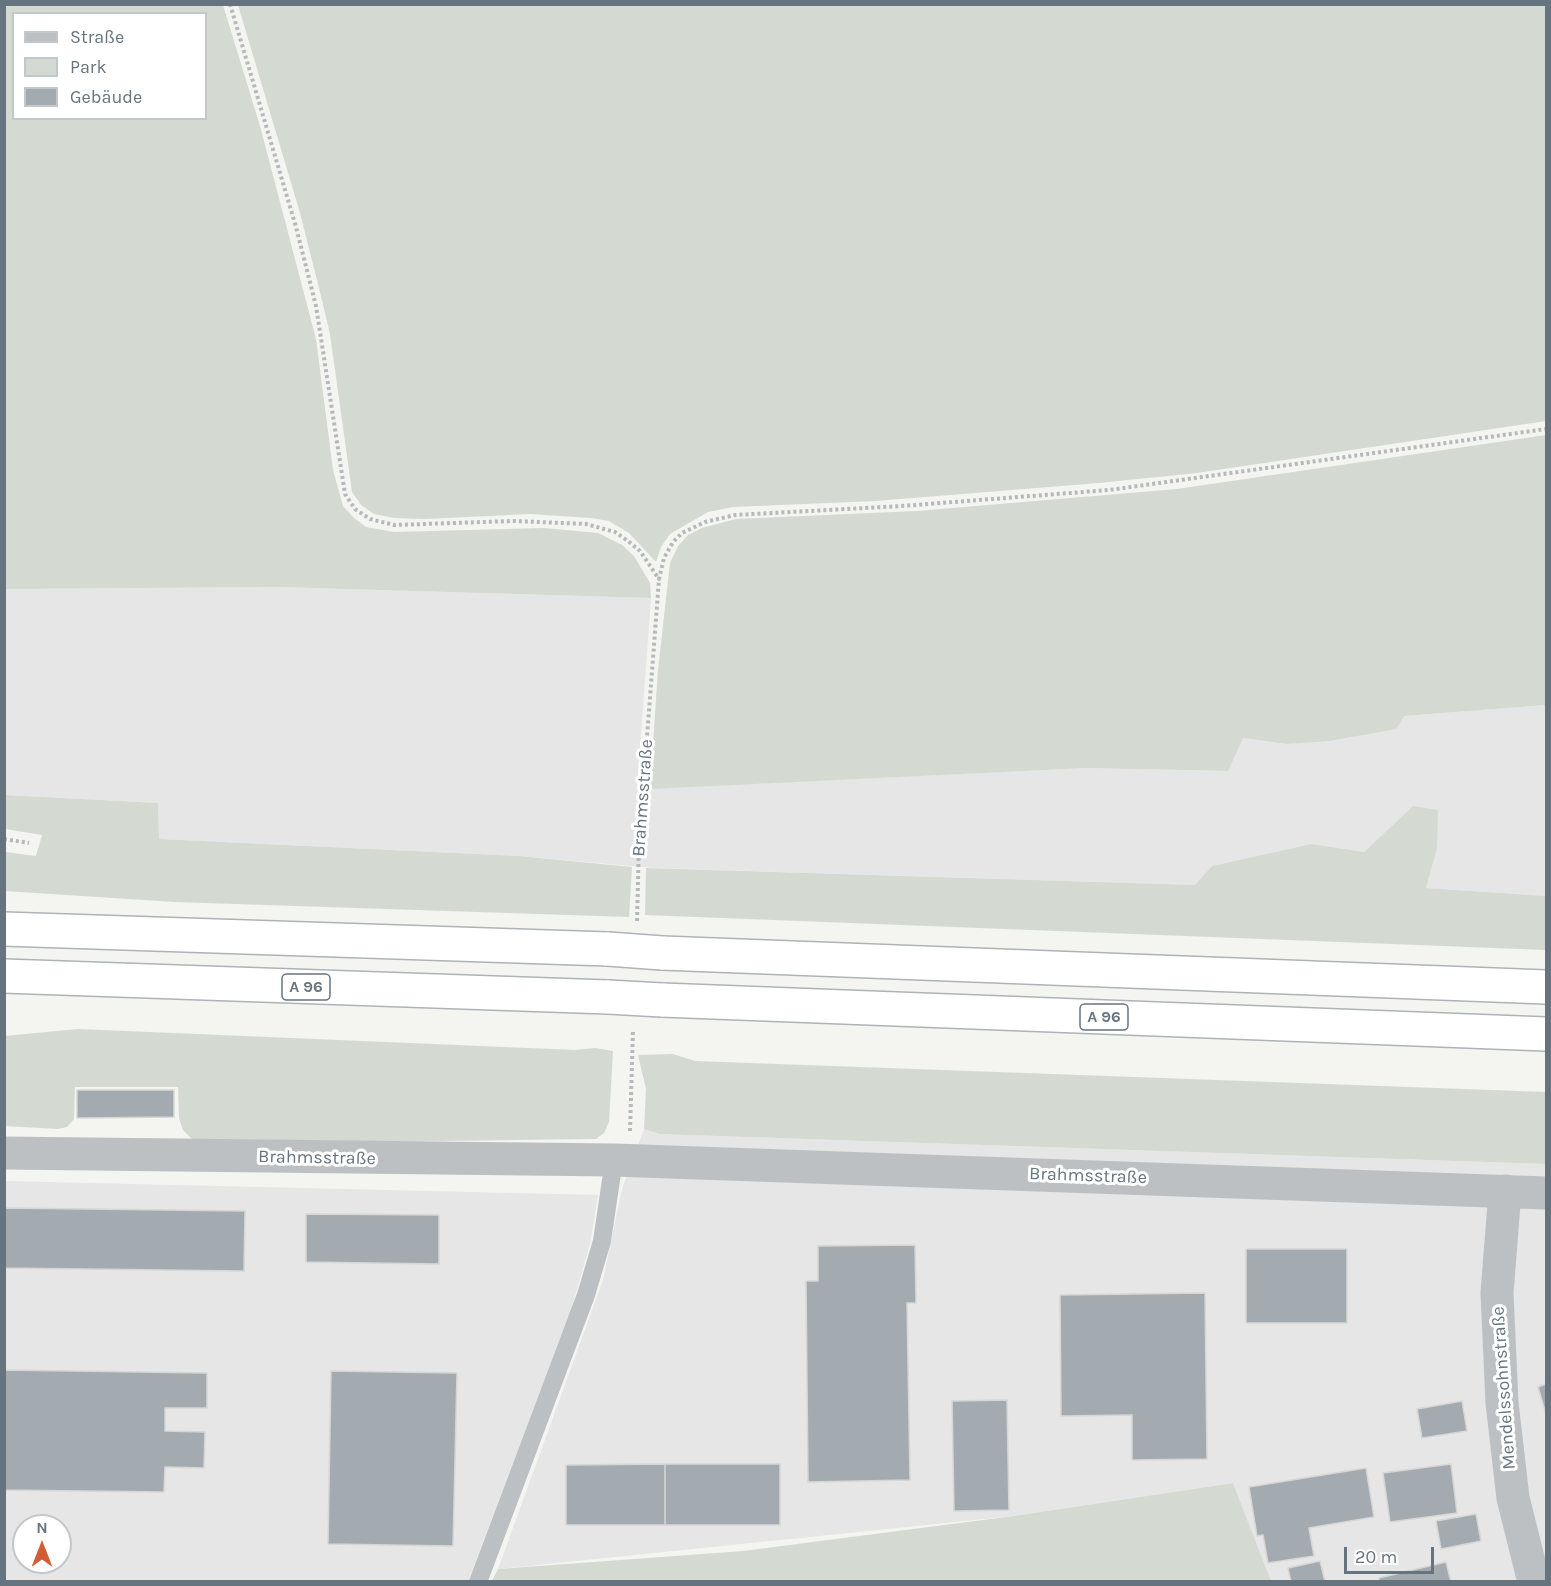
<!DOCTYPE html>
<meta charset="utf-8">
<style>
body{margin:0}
#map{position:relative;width:1551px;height:1586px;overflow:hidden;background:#f4f4f1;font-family:Karla,sans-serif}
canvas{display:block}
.frame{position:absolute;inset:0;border:6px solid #66747f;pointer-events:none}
.legend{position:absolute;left:12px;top:12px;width:195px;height:108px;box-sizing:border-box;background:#fff;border:2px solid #c2c7cc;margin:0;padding:8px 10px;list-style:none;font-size:18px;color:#66747f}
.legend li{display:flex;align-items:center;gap:12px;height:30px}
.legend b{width:30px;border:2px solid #c2c7cc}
.north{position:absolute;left:12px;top:1514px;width:60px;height:60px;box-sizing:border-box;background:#fff;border:2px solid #c2c7cc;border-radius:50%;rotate:0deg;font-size:16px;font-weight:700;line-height:24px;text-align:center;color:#66747f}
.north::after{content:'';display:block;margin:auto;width:21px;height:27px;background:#d25c34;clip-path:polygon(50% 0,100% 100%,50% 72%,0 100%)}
.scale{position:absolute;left:1344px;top:1547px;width:90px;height:27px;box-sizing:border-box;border:3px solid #66747f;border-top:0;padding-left:8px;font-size:18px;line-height:21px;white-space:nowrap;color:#66747f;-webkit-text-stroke:4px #fff;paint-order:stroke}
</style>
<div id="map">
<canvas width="1551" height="1586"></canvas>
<div class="frame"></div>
<ul class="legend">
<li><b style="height:8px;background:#bcc0c3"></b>Straße</li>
<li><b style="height:16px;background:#d4d9d1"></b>Park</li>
<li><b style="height:16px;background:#a4abb0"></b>Gebäude</li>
</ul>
<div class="north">N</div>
<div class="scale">20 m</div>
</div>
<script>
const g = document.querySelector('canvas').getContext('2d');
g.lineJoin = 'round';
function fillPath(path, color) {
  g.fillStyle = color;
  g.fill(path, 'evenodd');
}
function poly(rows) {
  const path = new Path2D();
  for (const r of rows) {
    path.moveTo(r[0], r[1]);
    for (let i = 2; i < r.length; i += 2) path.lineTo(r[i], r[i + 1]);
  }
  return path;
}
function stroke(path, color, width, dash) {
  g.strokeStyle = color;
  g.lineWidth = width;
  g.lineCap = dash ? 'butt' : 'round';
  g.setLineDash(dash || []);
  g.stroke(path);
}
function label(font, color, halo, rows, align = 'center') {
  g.font = font + ' Karla,sans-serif';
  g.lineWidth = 6;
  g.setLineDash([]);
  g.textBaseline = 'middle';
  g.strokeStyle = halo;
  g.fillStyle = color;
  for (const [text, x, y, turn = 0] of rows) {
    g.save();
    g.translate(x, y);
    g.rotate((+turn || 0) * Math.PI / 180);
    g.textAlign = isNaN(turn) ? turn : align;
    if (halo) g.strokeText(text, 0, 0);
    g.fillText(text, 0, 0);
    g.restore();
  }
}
fillPath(poly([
 [278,587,651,598,637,789,1087,768,1228,771,1242,738,1286,744,1404,716,1546,705,1546,896,1426,888,1437,849,1413,806,1364,852,1311,844,1212,866,1195,885,654,868,519,856,159,839,158,803,5,795,4,589],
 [644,1129,659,1134,1546,1164,1546,1581,1271,1581,1233,1483,1014,1516,498,1569,603,1280,622,1189],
 [5,1181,598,1195,590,1244,571,1310,468,1581,5,1582],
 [24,1526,60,1526,60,1562,24,1562]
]), '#e5e6e5');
fillPath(poly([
 [4,5,223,5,260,126,316,339,333,470,343,506,354,518,366,527,394,532,544,528,598,533,622,545,634,556,650,583,651,598,278,587,5,589],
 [14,14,206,14,206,118,14,118],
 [238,5,1546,5,1546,421,1197,473,1099,483,875,501,733,507,708,512,670,534,661,547,656,562,629,533,609,521,591,518,530,514,425,519,394,518,374,514,361,505,352,492,330,334,321,296,300,213],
 [1546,435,1546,705,1404,716,1396,729,1329,741,1286,744,1243,738,1228,771,1087,768,650,789,658,670,670,563,678,546,688,535,702,528,736,519,917,511,1177,489],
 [5,795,158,803,159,839,519,856,632,867,629,917,175,902,5,891,5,852,36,856,42,835,5,829],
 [1413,806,1438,810,1437,849,1426,888,1546,896,1546,950,645,915,646,868,1195,885,1212,866,1311,844,1364,852],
 [78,1029,575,1050,595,1048,613,1051,609,1122,604,1133,596,1139,352,1142,192,1139,183,1130,179,1118,178,1087,75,1087,74,1119,67,1127,58,1129,5,1126,4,1036],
 [673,1054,695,1061,1546,1092,1546,1164,659,1134,644,1129,646,1089,638,1055],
 [1233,1483,1271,1581,492,1581,498,1569,743,1551,1014,1516]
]), '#d4d9d1');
const building = poly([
 [77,1090,174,1090,174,1117,77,1118,77,1090],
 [4,1208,245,1211,244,1271,4,1268,4,1208],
 [306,1214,439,1215,439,1264,306,1262,306,1214],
 [915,1245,916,1303,907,1303,910,1480,808,1482,806,1281,818,1281,818,1246,915,1245],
 [1246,1249,1347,1249,1347,1323,1246,1323,1246,1249],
 [1205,1293,1207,1459,1132,1460,1132,1415,1061,1416,1060,1295,1205,1293],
 [4,1370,207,1373,207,1408,165,1408,165,1431,205,1432,204,1468,165,1467,164,1492,4,1490,4,1370],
 [331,1371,457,1373,453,1546,328,1544,331,1371],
 [1546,1384,1546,1414,1538,1387,1546,1384],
 [1007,1400,1009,1510,954,1511,952,1401,1007,1400],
 [1462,1401,1467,1431,1422,1438,1417,1409,1462,1401],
 [665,1464,780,1464,780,1525,665,1525,665,1464],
 [665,1464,665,1525,566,1525,566,1465,665,1464],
 [1451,1464,1457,1513,1390,1522,1383,1473,1451,1464],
 [1366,1468,1374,1517,1309,1528,1314,1556,1268,1563,1263,1535,1257,1536,1249,1487,1366,1468],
 [1476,1514,1481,1541,1441,1549,1436,1521,1476,1514],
 [1320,1561,1325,1582,1291,1582,1288,1568,1320,1561],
 [1446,1562,1451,1582,1379,1582,1379,1578,1446,1562]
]);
fillPath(building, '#a4abb0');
stroke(building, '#d6d6d4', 1.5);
const highway = poly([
 [4,929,608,949],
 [662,953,1546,987],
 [4,976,608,997],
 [662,1000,1546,1034]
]);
stroke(highway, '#afb3b6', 36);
stroke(poly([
 [230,4,296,227,316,306,345,494,355,509,370,519,394,525,513,521,586,524,615,532,628,541,640,551,659,579,664,558,673,542,682,533,705,522,735,515,902,506,1109,490,1546,429],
 [4,839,29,843],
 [637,921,639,843,659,579],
 [630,1131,633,1030]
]), '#b6b9bb', 4, [3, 3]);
stroke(poly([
 [478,1582,586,1295,602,1241,614,1160]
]), '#bcc0c3', 18);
stroke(poly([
 [4,1153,614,1160,1546,1193],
 [1505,1191,1497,1293,1502,1403,1513,1498,1534,1582]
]), '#bcc0c3', 33);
stroke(highway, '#fff', 33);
const highwayBridge = poly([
 [608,949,662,953],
 [608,997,662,1000]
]);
stroke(highwayBridge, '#afb3b6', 36, []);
stroke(highwayBridge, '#fff', 33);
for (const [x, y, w] of [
 [306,987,48],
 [1104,1017,48]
]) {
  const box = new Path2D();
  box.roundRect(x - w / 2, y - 13, w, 26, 4.5);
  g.fillStyle = '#fff';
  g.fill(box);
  stroke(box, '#66747f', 1.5);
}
label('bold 16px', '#66747f', null, [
 ["A 96",306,987],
 ["A 96",1104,1017]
]);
label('18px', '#66747f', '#fff', [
 ["Brahmsstraße",643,798,-86],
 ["Brahmsstraße",317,1158,1],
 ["Brahmsstraße",1088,1176,2],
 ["Mendelssohnstraße",1504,1388,-94]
]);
</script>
